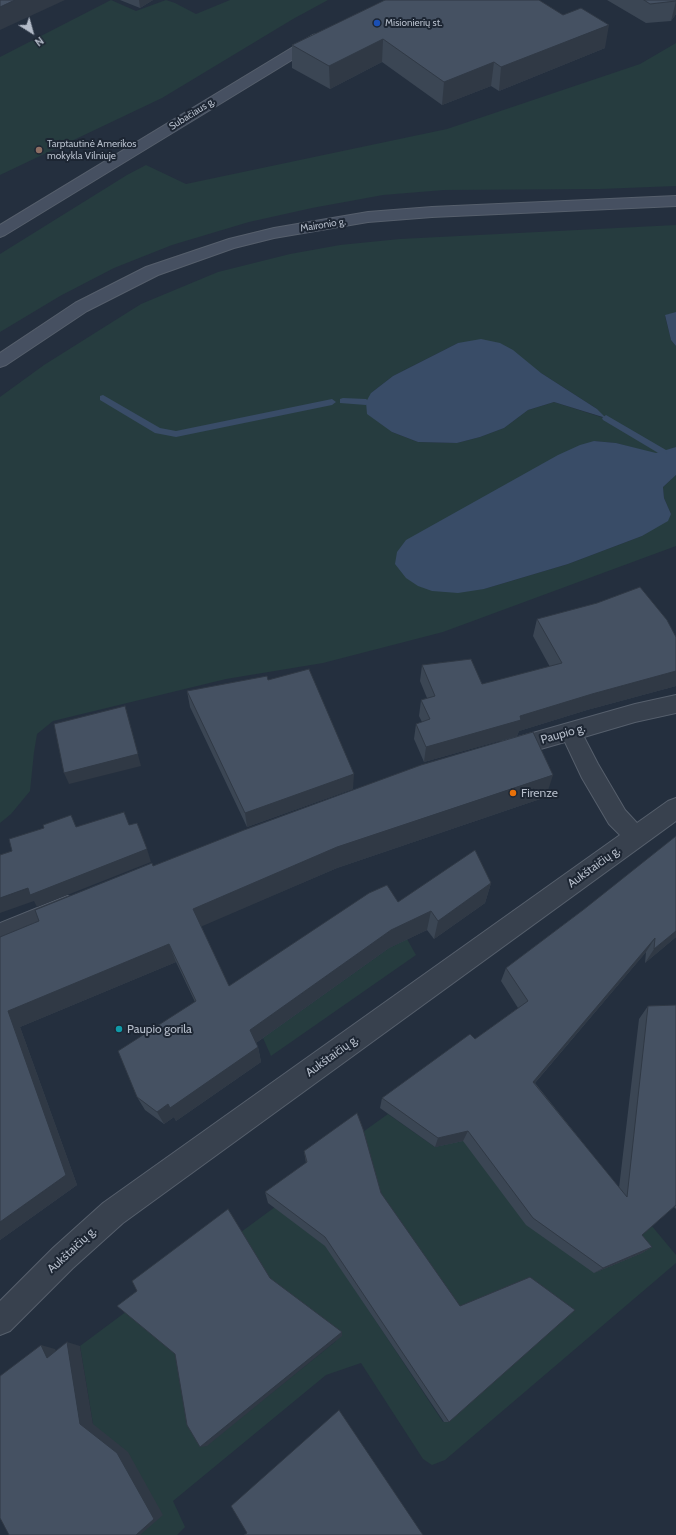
<!DOCTYPE html>
<meta charset="utf-8">
<style>
body{margin:0}
#map{position:relative;width:676px;height:1535px;overflow:hidden;background:#242f3e;font-family:Cabin,sans-serif}
canvas{display:block}
.north{position:absolute;left:12px;top:12px;width:40px;height:40px;-webkit-text-stroke:3px #1d2633;paint-order:stroke;rotate:143deg;font-size:11px;font-weight:700;line-height:16px;text-align:center;color:#b4bcc9}
.north::after{content:'';display:block;margin:auto;width:14px;height:18px;background:#b4bcc9;clip-path:polygon(50% 0,100% 100%,50% 72%,0 100%)}
</style>
<div id="map">
<canvas width="676" height="1535"></canvas>
<div class="north">N</div>
</div>
<script>
const g = document.querySelector('canvas').getContext('2d');
g.lineJoin = 'round';
function fillPath(path, color) {
  g.fillStyle = color;
  g.fill(path, 'evenodd');
}
function poly(rows) {
  const path = new Path2D();
  for (const r of rows) {
    path.moveTo(r[0], r[1]);
    for (let i = 2; i < r.length; i += 2) path.lineTo(r[i], r[i + 1]);
  }
  return path;
}
function stroke(path, color, width, dash) {
  g.strokeStyle = color;
  g.lineWidth = width;
  g.lineCap = dash ? 'butt' : 'round';
  g.setLineDash(dash || []);
  g.stroke(path);
}
function label(font, color, halo, rows, align = 'center') {
  g.font = font + ' Cabin,sans-serif';
  g.lineWidth = 4;
  g.setLineDash([]);
  g.textBaseline = 'middle';
  g.strokeStyle = halo;
  g.fillStyle = color;
  for (const [text, x, y, turn = 0] of rows) {
    g.save();
    g.translate(x, y);
    g.rotate((+turn || 0) * Math.PI / 180);
    g.textAlign = isNaN(turn) ? turn : align;
    if (halo) g.strokeText(text, 0, 0);
    g.fillText(text, 0, 0);
    g.restore();
  }
}
fillPath(poly([
 [111,0,136,11,166,0,175,3,196,14,230,0,328,0,293,19,162,98,0,175,0,57],
 [676,43,676,186,600,189,444,190,383,195,312,208,249,222,172,245,114,268,60,296,0,332,0,254,127,175,146,165,186,184,447,129,640,64],
 [676,225,676,312,665,316,671,340,676,346,676,447,656,454,616,443,594,441,484,589,568,564,642,536,671,514,664,498,663,487,676,475,676,546,443,632,323,663,226,679,53,721,37,734,34,752,30,791,11,814,0,823,0,397,44,365,141,304,218,272,290,254,340,245,400,239],
 [458,343,541,373,597,409,604,418,554,402,528,410,504,428,480,437,457,443,418,442,392,432,371,393,393,376],
 [407,939,416,955,271,1056,263,1038,389,948],
 [388,1114,435,1147,463,1140,632,1242,651,1225,676,1255,676,1263,445,1460,432,1465,423,1459,361,1363,326,1375,173,1501,185,1527,177,1535,140,1535,93,1424,80,1346,127,1311,182,1357,207,1445,336,1341,273,1284,241,1232,275,1207,326,1246,443,1422,564,1316,454,1311,379,1203,360,1134]
]), '#263c3f');
fillPath(poly([
 [676,312,676,346,671,340,665,315],
 [481,339,500,343,513,350,541,373,597,409,606,418,554,402,528,410,504,428,480,437,457,443,418,442,392,432,367,414,366,402,371,393,393,376,458,343],
 [594,441,616,443,656,453,676,447,676,475,663,487,664,498,671,514,668,521,642,536,568,564,484,589,458,593,432,591,418,586,406,578,395,564,397,552,406,540,558,455,580,445]
]), '#394c67');
fillPath(poly([
 [103,395,160,428,176,431,332,399,336,402,332,405,176,437,155,433,100,400,100,396,103,395],
 [343,398,366,399,370,402,366,405,340,403,340,399,343,398],
 [606,415,666,450,667,452,666,454,660,454,603,420,602,418,606,415]
]), '#394c67');
const street = poly([
 [676,695,676,713,635,722,584,737,598,764,625,810,637,823,668,801,676,798,676,821,123,1223,73,1268,10,1331,0,1335,0,1301,53,1248,103,1203,620,835,609,824,582,778,565,742,509,758,501,756,498,749,501,742,635,704,676,695],
 [67,896,75,899,79,907,75,915,0,945,0,923,67,896]
]);
const secondary = poly([
 [318,34,323,35,325,38,323,41,5,235,0,237,0,225,313,35,318,34],
 [676,196,676,206,432,217,368,222,274,238,234,248,158,275,87,311,6,365,0,367,0,353,75,303,146,267,229,239,274,228,368,212,432,207,676,196]
]);
stroke(street, '#565f6c', 2);
stroke(secondary, '#565f6c', 2);
fillPath(street, '#38414e');
fillPath(secondary, '#465061');
fillPath(poly([
 [120,0,153,0,140,8],
 [385,0,605,48,499,91,491,86,442,105,382,62,330,89,292,68,292,45],
 [607,0,676,0,676,14,671,21,646,23],
 [537,619,676,637,676,686,587,710,519,731,517,736,424,762,414,739,416,724,422,722,419,716,421,700,427,698,420,681,422,665,482,684,550,667,533,636],
 [268,680,353,789,247,827,190,707,187,691],
 [546,797,337,868,201,926,229,986,398,902,491,883,485,903,434,939,427,930,389,948,256,1043,258,1047,261,1062,176,1121,174,1117,164,1124,145,1110,137,1097,195,1002,176,962,20,1027,77,1185,0,1240,0,937,39,921,153,866],
 [583,910,676,937,645,963,646,952,535,1083,619,1188,639,1019,648,1006,676,1005,676,1209,674,1207,642,1235,652,1247,642,1253,594,1273,526,1225,463,1141,435,1147,380,1108,382,1098,475,1039,518,1008,501,981,506,968],
 [304,1151,381,1193,449,1422,444,1422,325,1246,268,1203,265,1192,306,1163]
]), '#3b4654');
fillPath(poly([
 [15,0,65,0,0,30,0,7],
 [139,0,153,0,140,8],
 [676,1,676,14,671,21],
 [609,25,605,48,499,91,501,67],
 [383,39,382,62,330,89,329,66],
 [494,62,491,86,442,105,444,82],
 [676,671,676,686,587,710,519,731,517,736,424,762,426,747,520,716,592,694],
 [125,706,141,766,69,784,64,773],
 [354,774,353,789,247,827,245,813],
 [553,775,546,797,337,868,198,928,193,909,337,847],
 [147,849,151,862,37,907,34,901,0,913,0,898,28,888],
 [491,883,485,903,434,939,438,921],
 [431,911,427,930,389,948,253,1045,250,1030,391,930],
 [676,931,676,937,645,963,654,949],
 [655,938,646,952,527,1092,533,1082],
 [169,944,176,962,20,1027,77,1185,0,1240,0,1222,8,1011],
 [258,1047,261,1062,176,1121,174,1117,164,1124,157,1112,168,1104],
 [468,1131,463,1141,435,1147,438,1138],
 [652,1247,642,1253,594,1273,603,1268],
 [342,1332,342,1336,207,1446,200,1447],
 [67,1342,80,1346,93,1424,128,1452,163,1515,140,1535,136,1535,80,1424],
 [41,1345,55,1349,61,1361,47,1358]
]), '#303945');
const building = poly([
 [0,0,15,0,0,7,0,0],
 [385,0,539,0,563,15,581,8,609,25,501,67,494,62,444,82,383,39,329,66,292,45,385,0],
 [644,0,676,0,676,1,650,4,644,0],
 [640,587,667,620,676,637,676,671,592,694,520,716,521,720,426,747,416,724,430,719,421,700,435,696,422,665,471,659,482,684,562,663,537,619,597,603,640,587],
 [309,669,354,774,245,813,187,691,267,676,268,680,309,669],
 [125,706,138,754,64,773,54,724,125,706],
 [533,732,553,775,337,847,193,909,229,986,369,893,387,885,398,902,475,850,491,883,438,921,431,911,391,930,250,1030,258,1047,170,1108,168,1104,157,1112,137,1097,118,1051,196,1001,169,944,8,1011,66,1175,0,1222,0,937,39,921,35,910,152,863,153,866,244,830,421,765,533,732],
 [124,812,129,825,137,823,147,849,30,895,28,888,0,898,0,855,12,851,9,839,44,828,43,825,71,815,76,827,124,812],
 [676,836,676,931,654,949,655,938,533,1082,627,1197,648,1006,676,1005,676,1205,642,1235,652,1247,603,1268,533,1218,468,1131,438,1138,382,1098,470,1034,475,1039,528,1001,506,968,583,910,676,836],
 [357,1113,363,1129,381,1193,460,1306,530,1277,575,1310,449,1422,325,1237,265,1192,307,1162,304,1151,357,1113],
 [228,1209,270,1278,342,1332,200,1447,187,1425,175,1354,117,1306,137,1291,132,1281,228,1209],
 [67,1342,80,1424,117,1453,154,1519,136,1535,9,1535,0,1518,0,1376,41,1345,47,1358,67,1342],
 [339,1410,423,1535,244,1535,247,1533,231,1506,339,1410]
]);
fillPath(building, '#455162');
stroke(building, '#303945', 1);
for (const [x, y, r, color] of [
 [377,23,4,"#1a4fb4"],
 [39,150,4,"#8d6e63"],
 [513,793,4,"#e8710a"],
 [119,1029,4,"#0f9aa8"]
]) {
  const dot = new Path2D();
  dot.arc(x, y, r, 0, 2 * Math.PI);
  g.fillStyle = color;
  g.fill(dot);
  stroke(dot, '#1d2633', 1.5);
}
label('10px', '#b4bcc9', '#1d2633', [
 ["Misionierių st.",385,23],
 ["Tarptautinė Amerikos",47,144],
 ["mokykla Vilniuje",47,156]
], 'left');
label('10px', '#b4bcc9', '#1d2633', [
 ["Subačiaus g.",192,114,-32],
 ["Maironio g.",323,225,-9]
]);
label('12px', '#b4bcc9', '#1d2633', [
 ["Paupio g.",563,734,-16],
 ["Aukštaičių g.",594,867,-36],
 ["Aukštaičių g.",332,1056,-36],
 ["Aukštaičių g.",72,1250,-43]
]);
label('12px', '#b4bcc9', '#1d2633', [
 ["Firenze",521,793],
 ["Paupio gorila",127,1029]
], 'left');
</script>
